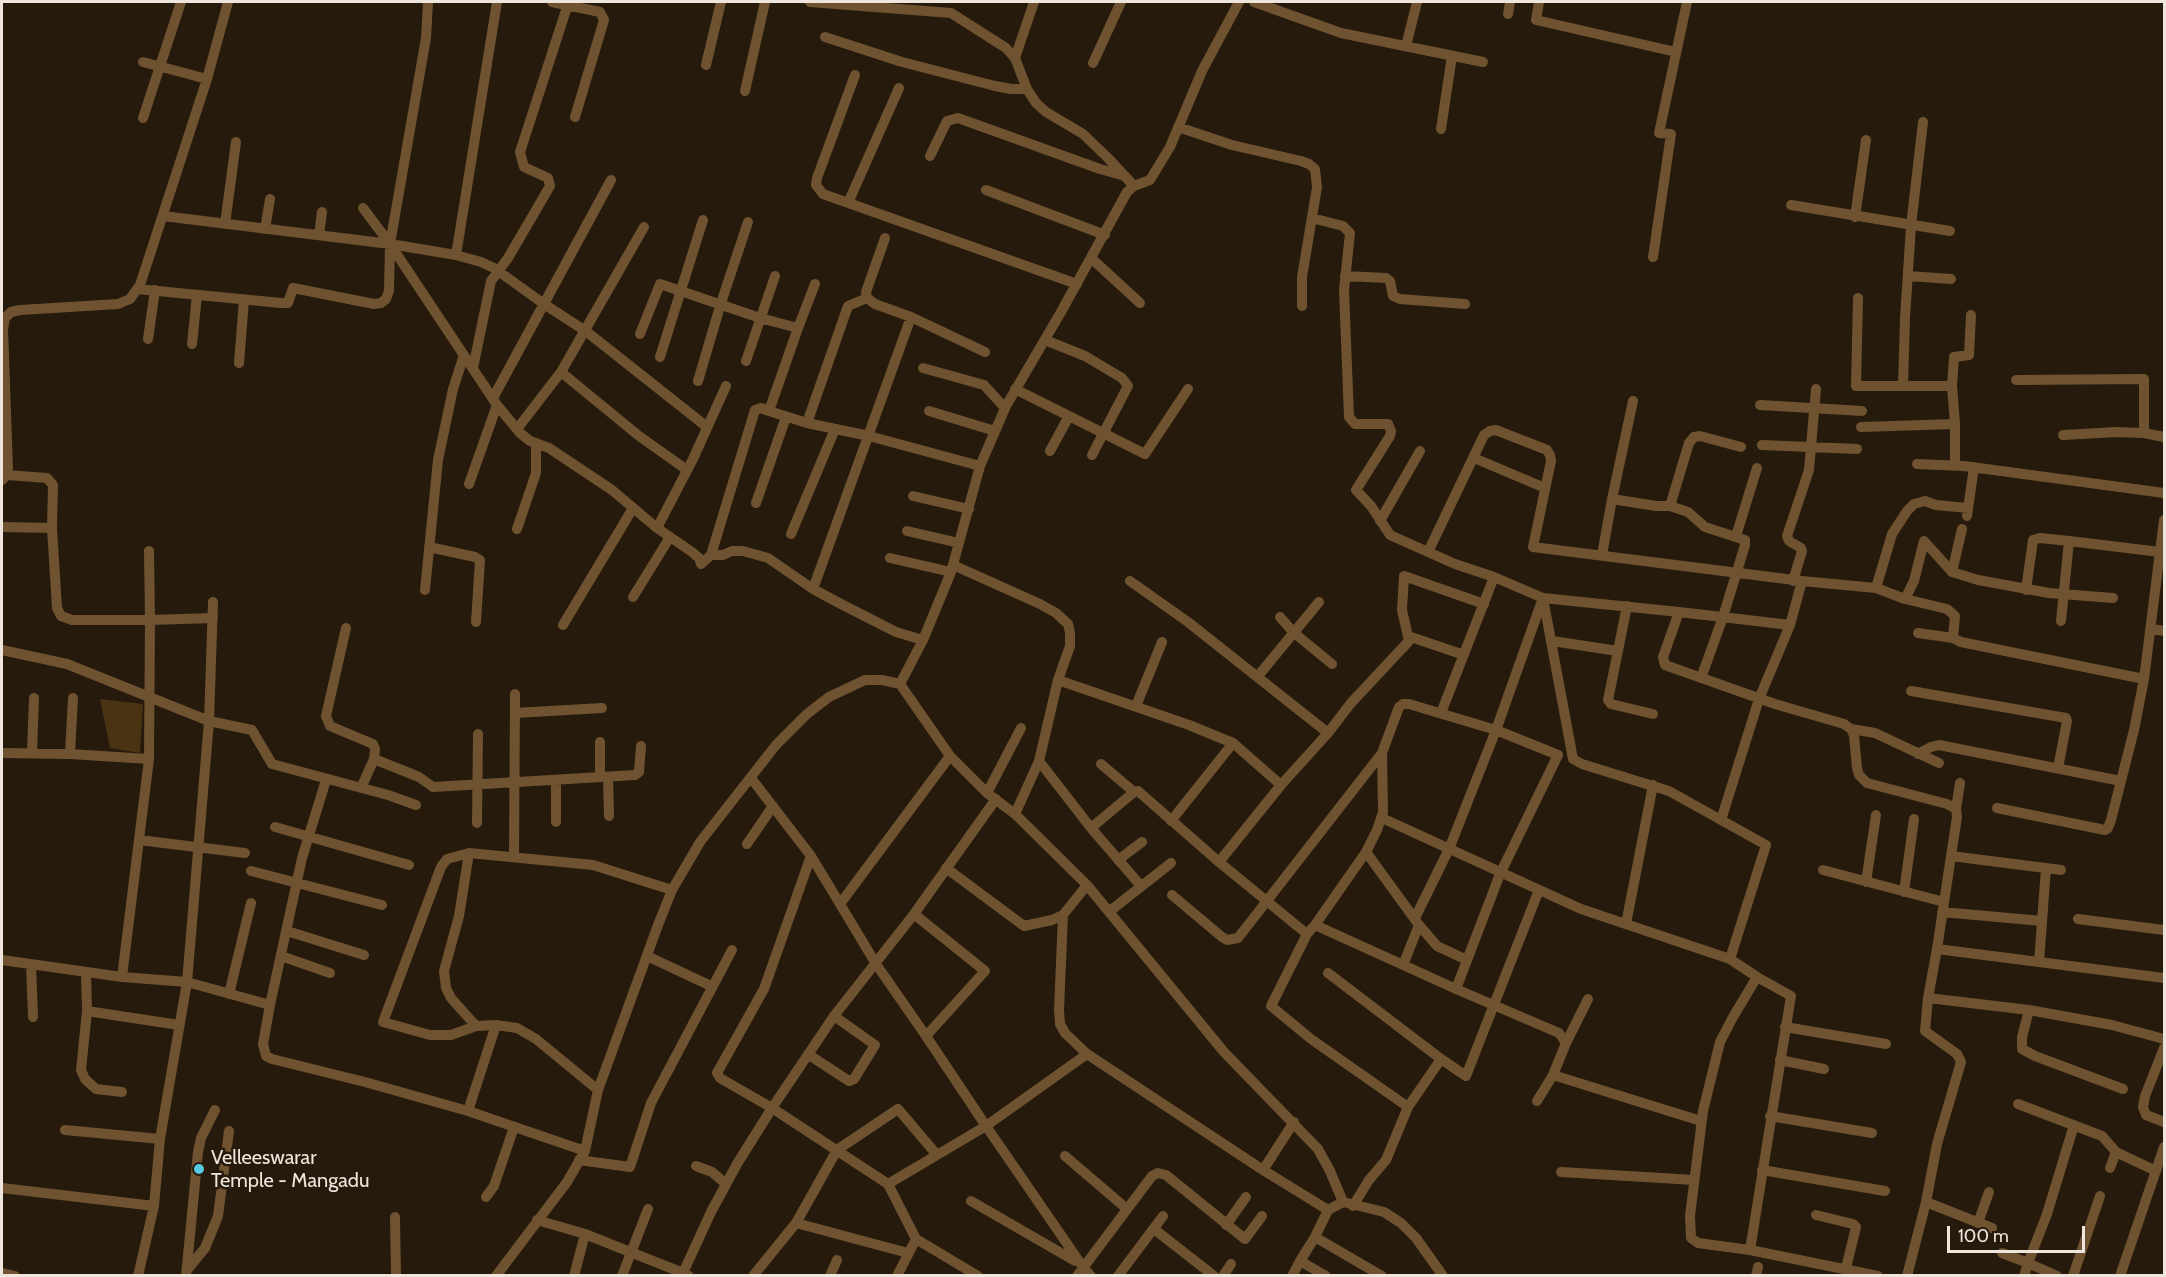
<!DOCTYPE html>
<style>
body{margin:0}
#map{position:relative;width:2166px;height:1277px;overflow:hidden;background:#251a0c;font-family:Cabin,sans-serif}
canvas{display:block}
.frame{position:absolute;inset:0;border:3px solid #eee6dc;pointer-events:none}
.scale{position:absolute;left:1947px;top:1226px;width:138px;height:27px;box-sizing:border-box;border:3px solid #eee6dc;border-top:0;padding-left:8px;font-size:18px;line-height:21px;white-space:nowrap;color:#eee6dc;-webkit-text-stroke:4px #251a0c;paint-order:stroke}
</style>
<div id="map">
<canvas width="2166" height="1277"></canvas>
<div class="frame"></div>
<div class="scale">100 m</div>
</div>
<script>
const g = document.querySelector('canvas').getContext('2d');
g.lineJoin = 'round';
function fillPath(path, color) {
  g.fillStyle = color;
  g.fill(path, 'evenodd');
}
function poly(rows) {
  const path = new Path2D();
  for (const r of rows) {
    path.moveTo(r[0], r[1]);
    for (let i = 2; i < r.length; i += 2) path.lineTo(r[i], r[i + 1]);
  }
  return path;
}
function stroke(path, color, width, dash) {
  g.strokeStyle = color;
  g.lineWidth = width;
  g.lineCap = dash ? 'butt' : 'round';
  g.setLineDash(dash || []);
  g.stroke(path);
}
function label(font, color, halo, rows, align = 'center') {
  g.font = font + ' Cabin,sans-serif';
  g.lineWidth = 5;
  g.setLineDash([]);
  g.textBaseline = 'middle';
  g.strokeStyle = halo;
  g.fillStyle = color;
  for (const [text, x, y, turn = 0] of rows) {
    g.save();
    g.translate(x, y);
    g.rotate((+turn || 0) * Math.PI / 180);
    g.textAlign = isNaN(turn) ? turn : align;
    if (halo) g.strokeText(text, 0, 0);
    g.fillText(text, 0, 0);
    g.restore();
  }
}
fillPath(poly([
 [100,699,143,704,140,753,110,748]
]), '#4a3313');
stroke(poly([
 [552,2,600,12,604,20,575,117],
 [810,2,951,13,1006,48,1015,58,1027,89,1036,103,1046,112,1083,134,1108,158,1134,186],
 [1254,2,1341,33,1483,62],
 [1539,2,1536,20,1676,52],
 [1508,14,1510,2],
 [825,37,902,62,995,86,1011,89,1027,89],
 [1406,46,1417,2],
 [1015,58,1034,2],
 [143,62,207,79],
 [1093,63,1121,2],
 [706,65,721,2],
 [855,75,817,178,816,185,823,194,1077,284],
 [745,91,765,2],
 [143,118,181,2],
 [1178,127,1232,145,1301,161,1309,164,1315,169,1317,187,1302,277,1302,306],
 [1441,129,1452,56],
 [930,156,947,121,958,118,1100,169,1125,176],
 [986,190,1105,235],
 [848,203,899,88],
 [1791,205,1950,231],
 [363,208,390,244,497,405,520,433,530,441,549,448,612,490,657,528,692,552,699,558,701,564,711,555,723,555,732,551,743,551,768,558,813,589,841,604,896,632,923,640],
 [163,216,390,244,456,255,481,262,494,268,544,304,587,332,707,427],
 [1855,217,1866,140],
 [1312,218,1343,226,1350,233,1344,290,1349,417,1355,424,1388,424,1391,431,1390,436,1356,490,1371,506,1390,535,1455,564,1494,577,1543,598,1679,612,1663,657,1665,665,1775,704,1844,724,1851,729,1854,735,1857,768,1859,775,1867,783,1947,804,1956,809,1957,817,1951,856],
 [225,224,236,142],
 [265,229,270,199],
 [319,235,322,212],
 [885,238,866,292,867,298,875,304,911,317,985,352],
 [456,255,497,2],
 [1653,257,1671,134,1659,133,1687,2],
 [1091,258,1140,303],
 [1345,276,1386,278,1390,281,1393,296,1400,299,1465,304],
 [1908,276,1951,279],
 [137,289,281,303,288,303,293,288,374,304,381,303,386,299,389,291,390,244,426,38,428,2],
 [1858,298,1856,386,1952,386,1955,424,1955,466],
 [798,328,815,284],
 [640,334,660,284,760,318,798,328,769,411,761,408,755,410,711,555],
 [148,339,155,290],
 [1045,340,1085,356,1122,378,1128,386,1092,455],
 [192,344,197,295],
 [660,357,703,220],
 [746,361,775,276],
 [239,363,244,300],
 [473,368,491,281,508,258,550,186,548,178,524,167,520,152,568,4],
 [923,368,984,385,1005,408],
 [561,372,639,436,687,470],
 [2016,380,2144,379,2144,433],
 [698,381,721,303,748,222],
 [1903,386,1905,318,1911,226,1923,122],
 [1952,386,1954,357,1969,355,1971,315],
 [1015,389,1145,454,1188,389],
 [493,398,611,180],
 [1760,405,1862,411],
 [769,411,807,423,869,436,980,466],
 [929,411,995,431],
 [807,423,848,306,867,298],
 [1861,427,1955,424],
 [517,429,561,372,644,227],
 [2063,435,2117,432,2144,433,2164,437],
 [1762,445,1857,449],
 [1050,451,1069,416],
 [1474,458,1545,488],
 [1917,464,1964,466,2164,493],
 [7,475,47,478,53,485,52,528,57,608,61,616,72,620,150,620,149,759],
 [2,480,7,475,8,468,3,329,5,318,11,312,20,310,118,304,130,299,140,285,207,79,228,2],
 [469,484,497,405],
 [913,496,969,509],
 [1612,499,1656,506,1670,506,1688,512,1705,527,1745,540,1745,545,1723,617,1701,678],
 [756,503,786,417],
 [1670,506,1689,443,1694,437,1700,436,1741,447],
 [1967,516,1974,467],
 [1380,521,1420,451],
 [2,527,52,528],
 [657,528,693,459,726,386],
 [517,529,536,473,536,443],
 [907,531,959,543],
 [791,534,835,429],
 [1736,536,1757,468],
 [429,547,475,557,480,560,476,622],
 [149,551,150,620,213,618],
 [1428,552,1484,435,1490,431,1496,430,1547,450,1550,455,1551,461,1533,547,1802,581,1790,625,1759,699,1721,820],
 [1602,555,1612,499,1633,401],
 [890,558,951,572],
 [953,565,1040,604,1056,613,1068,624,1070,633,1070,646,1058,680,1039,761,1015,814],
 [1952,572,1962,529],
 [1130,581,1188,622,1328,733],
 [1793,581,1802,551,1801,548,1789,541,1787,536,1809,470,1816,389],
 [1802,581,1876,588,1905,599,1947,609,1955,616,1953,638,1961,642,2144,679],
 [1876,588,1892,534,1907,511,1914,504,1925,501,1936,505,1968,508],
 [813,589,911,317],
 [425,590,438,460,453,389,464,355],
 [2026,590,2033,540,2040,538,2069,541],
 [633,597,670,537],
 [1905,599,1914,581,1924,541,1952,572,1978,580,2049,593,2113,598],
 [213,602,209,721,252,730,272,764,388,795,416,805],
 [1627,606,1608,700,1611,704,1653,714],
 [1679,612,1790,625],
 [1280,617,1293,632,1332,664],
 [2061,621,2069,541,2160,552],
 [563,625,633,508],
 [346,628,326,716,330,726,373,744,375,749,374,759,361,788],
 [2151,629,2164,631],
 [1918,633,1953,638],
 [1408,636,1464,655],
 [1552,641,1618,651],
 [2,650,67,664,209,721,187,982,160,1139,154,1206,138,1276],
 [1258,676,1319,602],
 [1058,680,1189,725,1233,743,1281,785],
 [900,684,950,756,987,793,1015,814,1087,885,1224,1052,1318,1149,1330,1171,1343,1202,1384,1212,1401,1223,1416,1238,1443,1276],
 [1911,691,2066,718,2067,721,2058,768],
 [1136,706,1162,642],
 [515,713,602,708],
 [1441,713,1494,577],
 [1851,729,1875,733,1939,763],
 [2,753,70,754,149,759,122,977],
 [32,753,34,698],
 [70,754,73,698],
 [1918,754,1931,747,1939,745,2121,781,2134,730,2144,679,2164,520],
 [374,759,419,777,433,787,635,775,639,772,641,746],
 [1039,761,1091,828],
 [1101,764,1134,792],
 [600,777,600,742],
 [608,777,609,816],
 [751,778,811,856,840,904],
 [556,780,556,822],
 [987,793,1021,728],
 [1997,808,2105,830,2108,828,2111,820,2121,781],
 [1956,809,1960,783],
 [1382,818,1581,909,1730,959,1757,977],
 [1171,821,1233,743],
 [477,823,478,734],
 [275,827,409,865],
 [139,840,245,853],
 [747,844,773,806],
 [1366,852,1419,925,1437,946,1467,960],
 [469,853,459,916,444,971,446,988,451,998,476,1026],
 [514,857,515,694],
 [1118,860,1142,842],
 [1219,862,1281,785,1328,733,1351,703,1409,641,1402,610,1404,576,1484,604],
 [946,868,1024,926,1052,920,1063,915,1087,885],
 [2046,868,2039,962,2164,978],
 [1823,870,1944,902],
 [251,871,382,905],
 [1866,882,1876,815],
 [1141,886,1091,828,1134,792,1138,791,1219,862,1307,934],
 [1904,892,1914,819],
 [1172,895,1222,937,1227,940,1238,938,1382,753],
 [1110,911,1171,863],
 [1942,912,2042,921],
 [914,914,985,971,926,1036,876,964,840,904,950,756],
 [1415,918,1449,849,1496,730,1558,755,1500,874,1456,989],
 [2078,919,2164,930],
 [1626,924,1653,785],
 [1315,925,1366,852,1377,830,1383,812,1382,753,1399,707,1403,704,1409,704,1496,730,1543,598,1573,759,1582,764,1669,791,1766,845,1730,959],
 [287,931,364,955],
 [1937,949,1951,856,2061,870],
 [281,956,330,973],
 [647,956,711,986],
 [2,960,122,977,187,982,270,1005,302,858,326,780],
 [2039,962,1937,949,1928,998,2029,1010,2112,1025,2164,1039],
 [31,964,33,1017],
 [1403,965,1419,925],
 [86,972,87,1011,81,1070,85,1079,96,1089,122,1092],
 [1328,973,1441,1059],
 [229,994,251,903],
 [270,1005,263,1044,266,1056,272,1059,365,1082,468,1111,585,1151],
 [2029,1010,2022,1037,2022,1049,2035,1056,2123,1089],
 [87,1011,179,1025],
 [496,1025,476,1026,451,1035,430,1035,383,1022,441,867,447,859,469,853,593,865,672,890],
 [1785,1027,1886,1044],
 [926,1036,986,1126,1087,1054,1065,1033,1060,1024,1059,1010,1063,915],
 [1566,1043,1588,999],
 [2164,1048,2145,1096,2143,1107,2146,1115,2164,1122],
 [1087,1054,1263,1170,1328,1210],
 [809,1055,849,1081,854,1079,875,1045,834,1016],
 [1780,1060,1824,1069],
 [1537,1101,1553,1075],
 [2018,1104,2102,1136,2116,1152,2156,1171],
 [1408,1107,1441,1059,1466,1076,1539,890],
 [468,1111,496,1025,517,1028,536,1039,598,1090],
 [1770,1116,1872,1133],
 [65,1130,160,1139],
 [1065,1156,1127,1209],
 [579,1160,630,1167,651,1103,732,950],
 [696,1166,712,1172,726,1184],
 [2110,1168,2116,1152],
 [1263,1170,1294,1122],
 [1762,1170,1885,1191],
 [1561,1172,1694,1180],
 [888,1184,772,1108,834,1016,914,914,996,799],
 [2,1188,154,1206],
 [486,1197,494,1186,514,1127],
 [971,1201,1075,1261],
 [1926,1202,1937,1144,1961,1062,1957,1054,1925,1031,1928,998],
 [1353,1206,1369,1180,1386,1160,1408,1107,1311,1039,1271,1006,1307,934,1315,925,1456,989,1559,1033,1566,1043,1553,1075,1701,1121],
 [1816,1215,1853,1224,1856,1227,1846,1268],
 [395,1217,396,1276],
 [537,1220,585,1234,683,1273,682,1276],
 [796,1223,908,1253],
 [1978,1223,1989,1192],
 [1226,1225,1246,1197],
 [1154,1229,1214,1276],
 [1315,1237,1382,1276],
 [916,1239,978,1276],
 [1750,1250,1791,996,1757,977,1733,1017,1720,1042,1703,1111,1690,1216,1691,1238,1698,1243,1750,1250,1878,1276],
 [2002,1253,2028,1263,2047,1214,2074,1125],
 [187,1270,205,1248,218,1216,229,1131],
 [2,1273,15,1276],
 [186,1276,198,1152,201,1138,215,1110],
 [496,1276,567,1182,585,1151,598,1090,658,925,672,890,700,842,776,745,807,714,829,697,865,680,882,680,900,684,923,640,951,572,980,466,1006,406,1061,312,1127,192,1134,186,1150,180,1170,147,1202,71,1239,2],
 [574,1276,585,1234],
 [622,1276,648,1209],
 [689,1276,683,1273,711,1212,737,1164,772,1108,720,1078,717,1073,764,989,811,856],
 [753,1276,796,1223,837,1150,898,1109,937,1155],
 [830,1276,837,1260],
 [897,1276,916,1239,888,1184,986,1126,1083,1267,1091,1276],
 [1077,1276,1152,1176,1158,1173,1166,1175,1245,1239,1262,1216],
 [1118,1276,1163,1216],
 [1223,1276,1231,1264],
 [1292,1276,1300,1261],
 [1326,1276,1300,1261,1315,1237,1328,1210,1343,1202],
 [1756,1276,1758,1267],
 [1907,1276,1926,1202,1992,1228],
 [2024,1276,2028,1263,2057,1276],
 [2073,1276,2100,1196],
 [2120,1276,2164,1147]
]), '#6f5330', 10);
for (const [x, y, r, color] of [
 [199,1169,6,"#56c9e1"]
]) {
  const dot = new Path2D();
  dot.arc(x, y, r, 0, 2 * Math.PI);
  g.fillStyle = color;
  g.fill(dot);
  stroke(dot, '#251a0c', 2);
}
label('20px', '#eee6dc', '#251a0c', [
 ["Velleeswarar",211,1158],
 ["Temple - Mangadu",211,1181]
], 'left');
</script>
